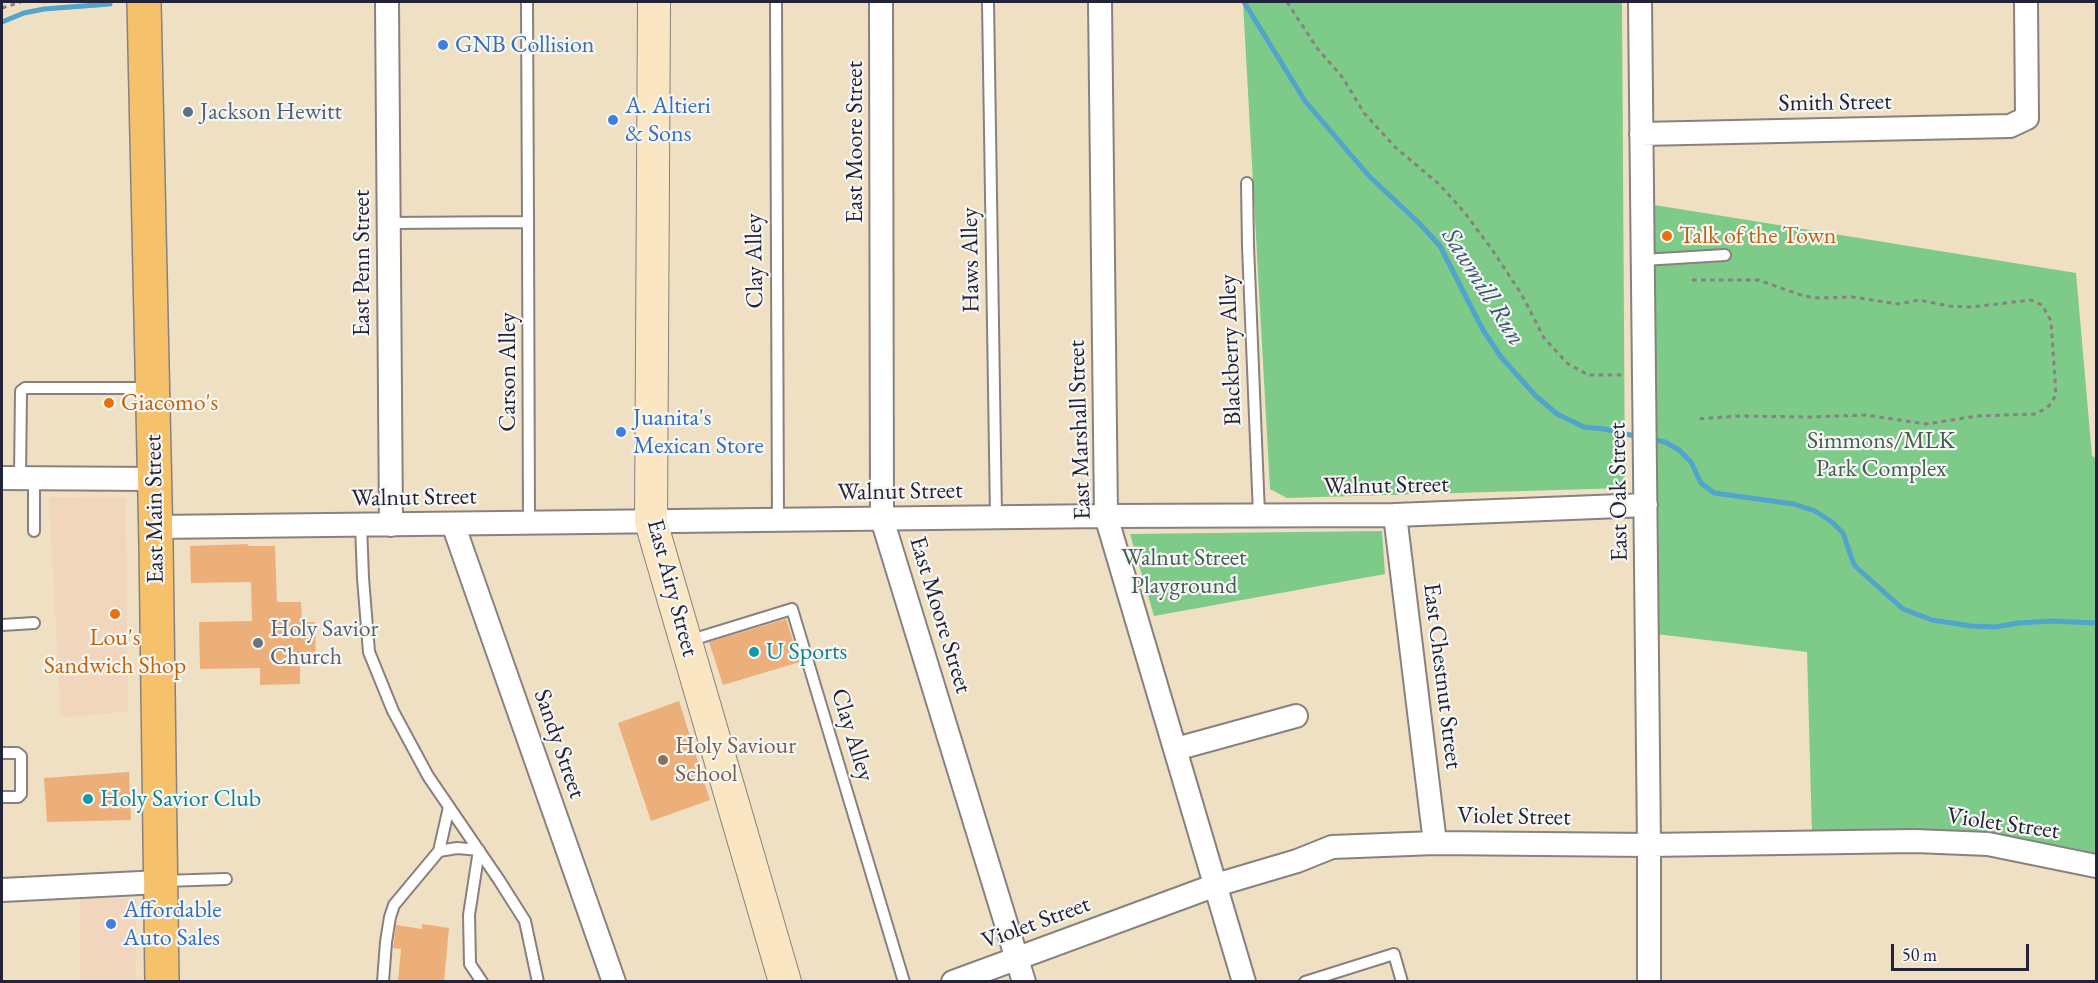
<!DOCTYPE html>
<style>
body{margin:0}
#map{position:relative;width:2098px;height:983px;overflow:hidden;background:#efe0c3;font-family:"EB Garamond",serif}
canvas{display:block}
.frame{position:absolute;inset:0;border:3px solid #22223b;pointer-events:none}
.scale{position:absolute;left:1891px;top:944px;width:138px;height:27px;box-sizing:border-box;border:3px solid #22223b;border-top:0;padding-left:8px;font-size:18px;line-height:21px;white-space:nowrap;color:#22223b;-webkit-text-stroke:4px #f6f6f2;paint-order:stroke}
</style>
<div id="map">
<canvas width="2098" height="983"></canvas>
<div class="frame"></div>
<div class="scale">50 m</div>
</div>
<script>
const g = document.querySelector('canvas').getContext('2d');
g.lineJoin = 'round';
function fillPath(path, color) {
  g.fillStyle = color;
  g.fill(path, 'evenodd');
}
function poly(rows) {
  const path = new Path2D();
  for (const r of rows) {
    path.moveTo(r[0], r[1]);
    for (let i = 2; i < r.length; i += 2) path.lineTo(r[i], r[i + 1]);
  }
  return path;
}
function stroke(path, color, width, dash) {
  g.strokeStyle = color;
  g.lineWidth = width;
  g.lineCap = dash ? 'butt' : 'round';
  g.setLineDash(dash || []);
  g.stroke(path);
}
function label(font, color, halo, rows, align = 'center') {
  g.font = font + ' "EB Garamond",serif';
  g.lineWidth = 4.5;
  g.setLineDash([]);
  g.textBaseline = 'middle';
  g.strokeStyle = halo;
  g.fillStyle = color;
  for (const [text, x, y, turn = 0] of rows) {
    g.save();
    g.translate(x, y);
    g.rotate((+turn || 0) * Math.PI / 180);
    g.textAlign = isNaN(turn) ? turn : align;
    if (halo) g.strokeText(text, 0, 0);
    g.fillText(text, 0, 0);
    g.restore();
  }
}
fillPath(poly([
 [49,497,125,498,128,711,61,718],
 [80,898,136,898,136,981,80,981]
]), '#f1d5bd');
fillPath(poly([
 [1243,2,1622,2,1625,488,1287,498,1270,489],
 [1642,203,2076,273,2092,456,2096,458,2096,865,1812,834,1807,652,1647,633],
 [1382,531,1385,574,1154,616,1130,534]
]), '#7dca89');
stroke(poly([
 [1244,2,1305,101,1369,176,1420,224,1440,246,1483,330,1501,357,1536,396,1557,414,1584,427,1604,429,1639,437],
 [2,22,24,13,44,9,110,4],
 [1651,439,1665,442,1679,450,1691,462,1701,483,1714,493,1794,504,1815,511,1832,522,1843,533,1853,562,1856,567,1903,609,1932,620,1971,626,1996,627,2018,623,2052,621,2096,623]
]), '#51a4cc', 5);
fillPath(poly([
 [248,544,248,546,275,546,277,602,301,602,302,622,315,622,316,664,300,664,300,684,260,685,260,668,200,669,199,622,252,621,251,582,191,583,190,546],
 [786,619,800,662,723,685,709,642],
 [679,701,710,800,651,821,618,723],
 [129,772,131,820,47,822,44,778],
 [422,924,449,928,444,981,398,981,401,949,393,948,396,925,422,929]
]), '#edaf79');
const lane = poly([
 [527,2,528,222],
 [776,2,778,521],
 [988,2,996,517],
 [1247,183,1248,246,1259,514],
 [389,223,528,222,529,523],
 [1643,260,1725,255],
 [20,478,21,391,25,388,149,388],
 [34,478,34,531],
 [361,525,363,578,369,652,393,711,428,776,499,880,525,921,538,982],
 [2,625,34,623],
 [688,641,792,609,904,982],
 [2,753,17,753,21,756,21,794,18,797,2,797],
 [439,851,457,848,479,850,469,915,470,964,482,982],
 [163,881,226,879],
 [383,982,386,942,390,917,394,905,439,851,449,807],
 [1305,982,1394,954,1402,982]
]);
const street = poly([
 [387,2,391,525],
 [881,2,882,519,1024,982],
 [1100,2,1106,516,1244,982],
 [1640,2,1649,845,1649,982],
 [1641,134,2010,126,2027,118,2026,2],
 [2,478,154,479],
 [1395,515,1435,843],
 [453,524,614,982],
 [155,527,1106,516,1395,515,1646,505],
 [1176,749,1296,716],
 [2,890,160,882],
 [953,982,1216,885,1297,861,1332,847,1435,843,1649,845,1915,841,1988,844,2096,866]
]);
const secondary = poly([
 [654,2,651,522,785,982]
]);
const primary = poly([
 [144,2,156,544,162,982]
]);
stroke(lane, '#88817f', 14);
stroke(street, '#88817f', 26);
stroke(secondary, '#88817f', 34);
stroke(primary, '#88817f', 36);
stroke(poly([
 [1287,2,1317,48,1343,78,1364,113,1395,147,1440,185,1465,213,1493,251,1522,295,1544,338,1567,363,1588,375,1624,375],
 [2,8,21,2],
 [1692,280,1758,280,1804,296,1818,298,1853,297,1898,304,1919,300,1949,306,1972,307,2031,300,2042,305,2051,321,2056,395,2049,406,2036,414,1977,416,1926,424,1866,415,1810,417,1740,416,1696,419]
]), '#88817f', 3, [4.5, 4.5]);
stroke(lane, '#fff', 10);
stroke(street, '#fff', 22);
stroke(secondary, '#fbe6c4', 32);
stroke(primary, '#f5c16b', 33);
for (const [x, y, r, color] of [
 [443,45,6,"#3f7fe0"],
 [188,112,6,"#5c6f8a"],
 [613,120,6,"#3f7fe0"],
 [1667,236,6,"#e8710a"],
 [109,403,6,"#e8710a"],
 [621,432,6,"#3f7fe0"],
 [115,614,6,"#e8710a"],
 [258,643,6,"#6b7280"],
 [754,652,6,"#0f9aa8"],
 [663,760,6,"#8d6e63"],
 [88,799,6,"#0f9aa8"],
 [111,924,6,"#3f7fe0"]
]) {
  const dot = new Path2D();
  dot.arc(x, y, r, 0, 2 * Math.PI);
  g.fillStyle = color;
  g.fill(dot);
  stroke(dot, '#f6f6f2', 2);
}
label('24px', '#366cbe', '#f6f6f2', [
 ["GNB Collision",455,45],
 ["A. Altieri",625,106],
 ["& Sons",625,134],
 ["Juanita's",633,418],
 ["Mexican Store",633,446],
 ["Affordable",123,910],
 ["Auto Sales",123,938]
], 'left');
label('24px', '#22223b', '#f6f6f2', [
 ["Smith Street",1835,103,-1],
 ["East Moore Street",855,142,-90],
 ["Haws Alley",971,260,-91],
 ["Clay Alley",755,261,-91],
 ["East Penn Street",362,263,-90],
 ["Blackberry Alley",1231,350,-92],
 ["Carson Alley",508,372,-90],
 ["East Marshall Street",1080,430,-92],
 ["Walnut Street",1386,486,-1],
 ["Walnut Street",900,492,-1],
 ["East Oak Street",1619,492,-91],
 ["Walnut Street",414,498,-1],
 ["East Main Street",155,509,-91],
 ["East Airy Street",672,588,75],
 ["East Moore Street",940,615,73],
 ["East Chestnut Street",1442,676,83],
 ["Clay Alley",852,735,73],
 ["Sandy Street",559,744,71],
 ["Violet Street",1514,817,1],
 ["Violet Street",2003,824,8],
 ["Violet Street",1036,923,-20]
]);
label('24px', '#4e5e75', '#f6f6f2', [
 ["Jackson Hewitt",200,112]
], 'left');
label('24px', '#c56008', '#f6f6f2', [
 ["Talk of the Town",1679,236],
 ["Giacomo's",121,403],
 ["Lou's",115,638,"center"],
 ["Sandwich Shop",115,666,"center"]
], 'left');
label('24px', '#425d56', '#f6f6f2', [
 ["Simmons/MLK",1881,441],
 ["Park Complex",1881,469],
 ["Walnut Street",1184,558],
 ["Playground",1184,586]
]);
label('24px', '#5b616d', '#f6f6f2', [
 ["Holy Savior",270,629],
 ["Church",270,657]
], 'left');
label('24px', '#0d838f', '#f6f6f2', [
 ["U Sports",766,652],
 ["Holy Savior Club",100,799]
], 'left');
label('24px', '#785e54', '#f6f6f2', [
 ["Holy Saviour",675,746],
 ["School",675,774]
], 'left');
label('italic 26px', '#355675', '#f6f6f2', [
 ["Sawmill Run",1483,287,58]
]);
</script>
